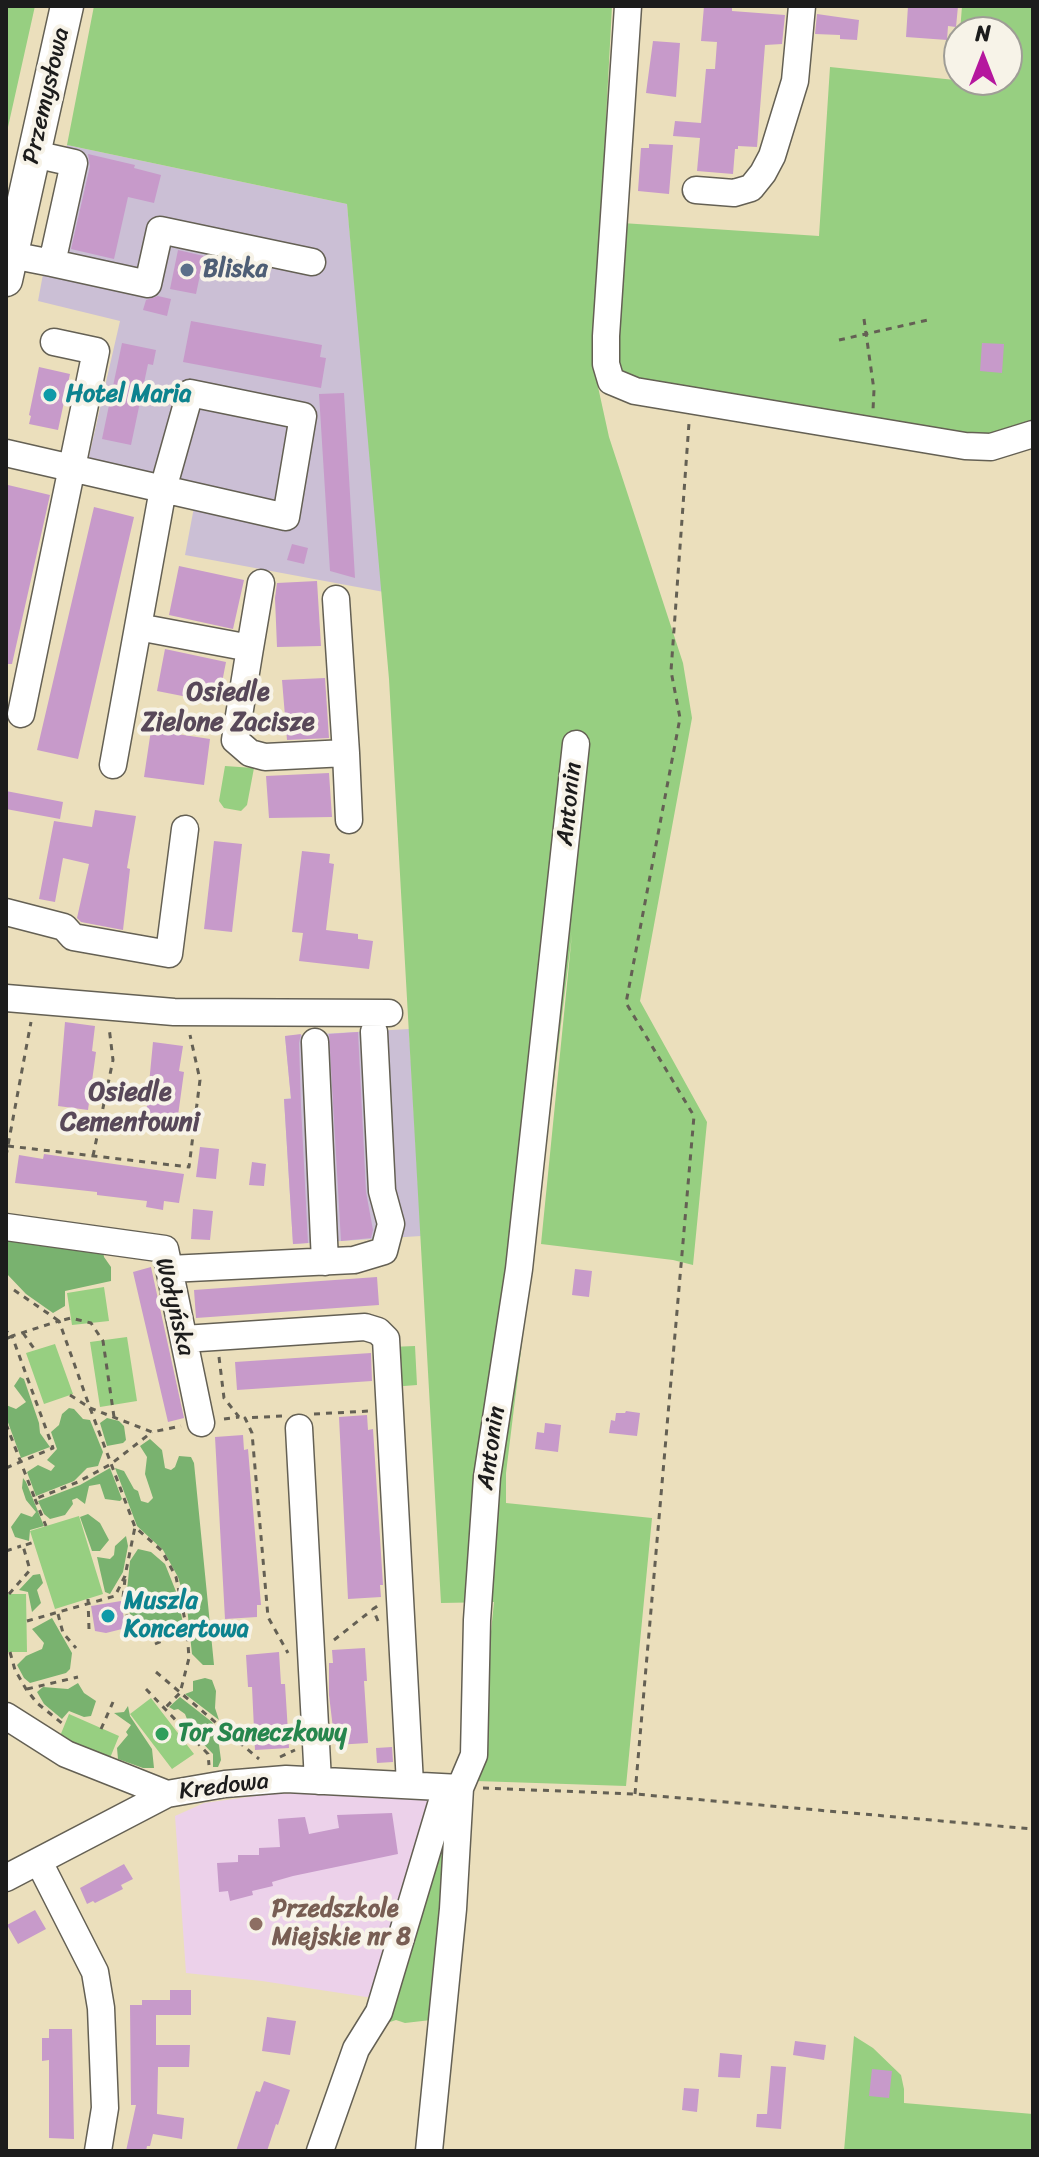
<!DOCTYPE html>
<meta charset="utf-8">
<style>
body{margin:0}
#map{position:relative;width:1039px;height:2157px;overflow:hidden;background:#ebdfbc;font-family:Sriracha,sans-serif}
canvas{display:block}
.frame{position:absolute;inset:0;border:8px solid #1c1c1c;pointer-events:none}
.north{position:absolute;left:943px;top:16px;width:80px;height:80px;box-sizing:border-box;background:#f7f3e8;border:2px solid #9f9d96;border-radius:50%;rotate:0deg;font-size:22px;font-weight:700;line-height:32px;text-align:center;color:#1c1c1c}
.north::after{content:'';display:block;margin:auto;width:28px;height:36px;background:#b5179e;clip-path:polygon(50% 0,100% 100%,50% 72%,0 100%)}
</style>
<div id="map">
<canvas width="1039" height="2157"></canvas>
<div class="frame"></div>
<div class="north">N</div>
</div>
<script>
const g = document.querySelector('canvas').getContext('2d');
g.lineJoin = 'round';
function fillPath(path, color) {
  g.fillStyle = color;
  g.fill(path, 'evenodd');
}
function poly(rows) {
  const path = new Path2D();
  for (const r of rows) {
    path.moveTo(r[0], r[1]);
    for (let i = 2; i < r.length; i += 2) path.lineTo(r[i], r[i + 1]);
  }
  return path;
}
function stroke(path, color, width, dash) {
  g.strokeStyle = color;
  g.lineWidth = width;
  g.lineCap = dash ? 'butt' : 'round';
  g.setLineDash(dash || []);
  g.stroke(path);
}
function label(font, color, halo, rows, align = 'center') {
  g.font = font + ' Sriracha,sans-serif';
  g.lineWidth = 8;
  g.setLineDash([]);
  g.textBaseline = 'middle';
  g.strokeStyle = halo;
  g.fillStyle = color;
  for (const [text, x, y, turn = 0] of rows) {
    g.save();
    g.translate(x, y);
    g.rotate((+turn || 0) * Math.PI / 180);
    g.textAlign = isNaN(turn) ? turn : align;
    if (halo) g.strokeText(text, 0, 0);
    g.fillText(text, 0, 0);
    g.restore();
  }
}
fillPath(poly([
 [300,1793,434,1798,373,1998,262,1981,186,1973,175,1816,204,1803,271,1794]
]), '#ecd1ea');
fillPath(poly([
 [67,145,347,204,384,592,185,555,195,502,84,478,120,321,38,301],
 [409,1029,421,1236,293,1244,284,1099,291,1098,285,1036]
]), '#cbbfd5');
fillPath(poly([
 [6,6,35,6,6,136],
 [94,6,612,6,593,364,609,437,683,663,692,718,640,1001,707,1122,693,1265,673,1260,541,1244,572,934,506,1473,506,1503,652,1518,626,1786,476,1781,494,1602,441,1603,389,679,347,204,67,145],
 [962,6,1033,6,1033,429,995,440,617,378,622,223,819,236,830,67,955,80,959,43,959,80,1007,80,1007,32,960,32],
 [225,766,254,768,247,805,241,811,224,808,219,801],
 [104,1287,109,1321,72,1325,67,1293],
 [127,1337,137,1401,100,1407,90,1342],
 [55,1344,73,1394,44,1404,26,1353],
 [415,1346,417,1385,391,1387,390,1347],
 [79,1516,103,1594,55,1609,30,1531],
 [6,1594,26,1594,27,1652,6,1652],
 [151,1698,194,1754,172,1769,130,1714],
 [69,1714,119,1736,110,1758,60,1736],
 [447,1824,431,2020,405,2023,396,2020,387,2023],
 [854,2036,873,2048,901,2075,904,2089,904,2103,1033,2114,1033,2151,844,2151]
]), '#97cf81');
fillPath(poly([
 [6,1236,103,1249,104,1257,111,1267,111,1281,65,1291,65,1306,53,1313,26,1294,6,1273],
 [20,1377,24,1379,39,1423,40,1433,50,1447,21,1458,6,1417,6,1405,16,1409,26,1402,14,1386],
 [69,1408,74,1409,83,1419,90,1420,103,1452,98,1466,87,1468,74,1481,36,1496,27,1472,38,1465,51,1471,55,1466,47,1460,57,1449,51,1432,59,1425,62,1414],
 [107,1418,119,1421,124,1426,126,1440,123,1443,107,1446,100,1423],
 [150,1439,162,1450,165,1468,171,1470,175,1467,179,1456,191,1457,194,1463,214,1665,203,1665,192,1654,187,1607,178,1577,163,1550,137,1526,115,1468,124,1471,134,1489,138,1491,141,1501,148,1503,153,1498,145,1474,147,1457,140,1446],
 [110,1468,122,1499,120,1501,105,1499,100,1484,89,1486,85,1504,77,1498,72,1500,73,1504,65,1515,50,1519,44,1514,38,1501,80,1485],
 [23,1478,26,1482,44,1526,30,1530,29,1541,15,1537,11,1527,21,1513,32,1517,36,1512,26,1500,22,1488],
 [88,1514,100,1523,109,1540,100,1551,92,1551,80,1517],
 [126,1536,128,1546,123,1572,110,1594,105,1592,97,1557,110,1559,114,1555,115,1546],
 [138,1549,151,1552,165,1564,177,1594,184,1628,155,1640,143,1622,130,1614,126,1600,130,1561],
 [40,1574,43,1583,37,1590,41,1603,32,1612,28,1592,19,1590,33,1575],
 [52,1618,72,1653,70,1669,66,1673,30,1683,24,1678,17,1665,26,1656,42,1649,44,1643,32,1629],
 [205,1678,212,1680,216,1691,215,1708,219,1720,185,1694,193,1691,193,1681],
 [78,1683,84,1693,96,1701,91,1716,84,1717,69,1711,62,1719,44,1704,37,1692,43,1687,68,1689],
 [180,1697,212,1722,217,1730,221,1760,218,1767,213,1767,213,1754,192,1732,185,1714,178,1709,174,1710,169,1707],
 [128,1706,130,1716,152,1749,154,1768,143,1768,118,1759,117,1748,128,1735,126,1732,131,1725,114,1713,124,1712]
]), '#79b26f');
fillPath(poly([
 [704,6,732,6,732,11,785,15,782,44,765,45,757,147,738,146,738,149,735,149,733,174,697,171,700,138,673,136,675,121,701,123,706,69,715,69,717,42,701,41],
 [908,6,958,6,956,27,948,26,947,40,906,37],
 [817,14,859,20,857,40,840,39,840,35,815,34],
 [653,41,680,43,676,97,646,93],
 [649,144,673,145,669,194,638,191,641,148,649,148],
 [88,154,135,165,134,168,161,175,154,203,128,197,114,259,71,249,90,166],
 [178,250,204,256,196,294,170,289],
 [158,296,171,299,167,316,143,310,146,300],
 [191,321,322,345,320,357,326,358,321,388,183,362],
 [122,343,156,350,153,365,148,364,131,445,102,439],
 [982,343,1004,344,1002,373,980,371],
 [39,367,70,374,58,430,29,424,31,416,29,415],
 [344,393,355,578,330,571,319,394],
 [8,485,50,495,12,664,6,664,6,495],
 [94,507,134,517,78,759,37,750],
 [292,544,308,548,304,564,287,560],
 [179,566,244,580,233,629,169,615],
 [317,581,321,646,277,647,275,598,277,583],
 [165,649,226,662,218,703,157,691],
 [325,678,329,738,287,740,282,680],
 [151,730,210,739,204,785,144,777],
 [329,773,332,817,269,818,266,776],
 [6,791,63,802,60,819,6,809],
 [95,810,136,816,127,868,130,869,123,930,81,922,77,918,89,864,63,858,55,902,39,899,54,821,92,827],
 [214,841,242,844,232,932,204,929],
 [302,851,330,854,329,863,334,864,326,930,358,934,358,939,373,941,369,969,299,961,303,933,292,932],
 [65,1022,95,1026,92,1051,96,1052,88,1110,58,1106],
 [358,1032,366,1192,373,1230,371,1238,341,1241,329,1034],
 [301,1034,299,1043,301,1106,308,1243,293,1244,284,1099,291,1099,285,1036],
 [153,1042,183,1046,179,1071,184,1072,176,1130,145,1126],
 [200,1147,219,1149,216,1179,196,1177],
 [44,1154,184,1174,179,1203,164,1201,163,1210,146,1207,147,1201,97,1195,97,1192,15,1183,19,1155,43,1159],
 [252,1162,266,1164,264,1186,249,1185],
 [193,1209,213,1211,210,1240,191,1239],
 [151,1267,184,1418,168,1422,133,1272],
 [575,1269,592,1271,589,1297,572,1295],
 [377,1277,379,1305,196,1318,194,1290],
 [371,1353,372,1381,237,1390,235,1362],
 [626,1411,640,1413,637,1436,609,1433,611,1420,615,1421,616,1413,625,1413],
 [367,1415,368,1430,373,1429,383,1585,380,1585,381,1597,348,1599,339,1417],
 [545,1423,561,1425,558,1452,535,1449,537,1432,544,1433],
 [243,1435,244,1450,248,1449,261,1605,257,1605,257,1617,225,1619,215,1437],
 [121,1601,125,1625,122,1629,106,1633,95,1631,91,1606],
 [365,1648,367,1681,364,1681,368,1743,335,1745,329,1695,329,1663,333,1663,332,1650],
 [279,1652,281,1684,285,1684,289,1748,255,1750,252,1687,248,1687,246,1655],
 [392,1747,393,1762,377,1763,376,1748],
 [392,1813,398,1854,293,1876,272,1882,273,1886,252,1891,253,1895,230,1901,228,1891,219,1892,217,1863,238,1862,238,1855,259,1855,259,1848,280,1847,278,1819,305,1817,309,1834,339,1828,337,1815],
 [124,1864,133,1879,121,1885,123,1889,95,1903,93,1901,87,1904,80,1888],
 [35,1910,46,1929,18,1944,7,1925],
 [170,1990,191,1990,191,2015,156,2015,156,2045,190,2045,189,2067,158,2067,157,2114,184,2118,182,2139,153,2134,150,2146,147,2146,146,2151,126,2151,136,2105,131,2105,130,2005,142,2005,142,2000,170,2000],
 [267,2017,296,2021,290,2055,262,2051],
 [49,2029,72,2029,74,2139,49,2138,49,2060,42,2061,42,2038,49,2038],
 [795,2041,826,2045,824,2060,793,2055],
 [720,2053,742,2055,740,2078,718,2077],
 [771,2066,786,2067,781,2129,756,2127,757,2114,767,2114],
 [872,2069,892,2071,889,2098,869,2096],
 [264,2081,290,2090,278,2125,276,2124,267,2151,236,2151,256,2091,260,2092],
 [684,2088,699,2089,697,2112,682,2110]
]), '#c79aca');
const minor = poly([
 [628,6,606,336,606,364,611,381,635,391,965,446,991,447,1033,434],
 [696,190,734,193,751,188,763,173,772,156,795,81,802,6],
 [11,255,52,263,74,163,34,154],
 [52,263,148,284,160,230,312,262],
 [190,393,303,416,286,517,163,489,190,393],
 [6,453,163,489,113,765],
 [138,627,250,648,235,740,250,753,265,757,346,753,336,599],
 [250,648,261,583],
 [21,714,96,351,54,342],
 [346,753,349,820],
 [6,912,64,927,73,937,169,954,185,829],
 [6,998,174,1012,389,1013],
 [315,1042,325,1262],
 [6,1227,165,1249,201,1423],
 [169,1269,354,1260,384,1251,391,1224,382,1191,374,1032],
 [184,1339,365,1327,378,1331,386,1339,410,1784],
 [299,1428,318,1781],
 [6,1716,66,1754,167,1794,225,1784,286,1779,460,1788],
 [39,1862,95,1972,101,2008,105,2108,98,2151],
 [6,1878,167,1794],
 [320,2151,356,2049,379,2012,446,1788],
 [429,2151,453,1909,460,1788,474,1755,477,1620,487,1477,519,1269,576,744]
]);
const major = poly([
 [6,280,67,6]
]);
stroke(minor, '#646054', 29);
stroke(major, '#646054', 35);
stroke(poly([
 [864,319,874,390,873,410],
 [839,340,928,320],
 [8,1146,189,1167,200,1080,190,1035],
 [6,1156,31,1022],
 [93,1156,113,1060,109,1027],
 [14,1290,59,1321,71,1318,91,1323,103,1341,114,1417],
 [23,1333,35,1350],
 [6,1339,12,1336,6,1331],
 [219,1357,224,1398,239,1417,245,1418],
 [70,1395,90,1408,135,1527,162,1551,176,1577,187,1630,189,1658,180,1693,165,1708],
 [314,1414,370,1411],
 [282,1416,245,1418,252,1433,268,1617,288,1653],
 [224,1419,239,1417],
 [6,1424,35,1499,78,1482,111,1464,152,1432],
 [6,1468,53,1448,12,1336,59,1321,90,1408,152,1432,181,1426],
 [35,1499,46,1526],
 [6,1551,21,1546],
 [125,1579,123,1598,128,1620],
 [9,1594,30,1570,23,1546,34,1542],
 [88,1599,89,1629],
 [58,1614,63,1633,76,1648],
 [27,1621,115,1596,125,1576,135,1527],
 [378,1621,373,1609,379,1605],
 [334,1640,372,1610],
 [155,1644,187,1630],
 [10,1652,15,1670,26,1689,37,1703,63,1724],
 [156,1672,259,1759],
 [27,1689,78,1677],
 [146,1689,208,1754,209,1765],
 [101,1729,113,1702],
 [280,1757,295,1750],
 [483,1788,635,1794,1033,1829],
 [635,1794,694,1116,626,1003,680,718,671,671,689,423]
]), '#646054', 3, [6, 6]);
stroke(minor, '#fff', 26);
stroke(major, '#fff', 32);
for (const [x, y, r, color] of [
 [187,270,8,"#5c6f8a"],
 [50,395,8,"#0f9aa8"],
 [108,1616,8,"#0f9aa8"],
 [162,1734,8,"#2e9e5b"],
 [256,1924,8,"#8d6e63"]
]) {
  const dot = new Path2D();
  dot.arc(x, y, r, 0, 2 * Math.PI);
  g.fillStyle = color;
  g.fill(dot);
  stroke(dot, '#f7f3e8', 3);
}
label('24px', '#1c1c1c', '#f7f3e8', [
 ["Przemysłowa",47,96,-77],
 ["Antonin",570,804,-84],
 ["Wołyńska",174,1307,76],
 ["Antonin",492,1448,-82],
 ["Kredowa",224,1787,-7]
]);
label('bold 24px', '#4e5e75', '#f7f3e8', [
 ["Bliska",203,270]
], 'left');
label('bold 24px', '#0d838f', '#f7f3e8', [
 ["Hotel Maria",66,395],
 ["Muszla",124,1602],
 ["Koncertowa",124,1630]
], 'left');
label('bold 24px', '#27864d', '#f7f3e8', [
 ["Tor Saneczkowy",178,1734]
], 'left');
label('bold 24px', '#785e54', '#f7f3e8', [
 ["Przedszkole",272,1910],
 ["Miejskie nr 8",272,1938]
], 'left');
label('bold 26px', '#584859', '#f7f3e8', [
 ["Osiedle",228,693],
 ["Zielone Zacisze",228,723],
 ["Osiedle",130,1093],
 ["Cementowni",130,1123]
]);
</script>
